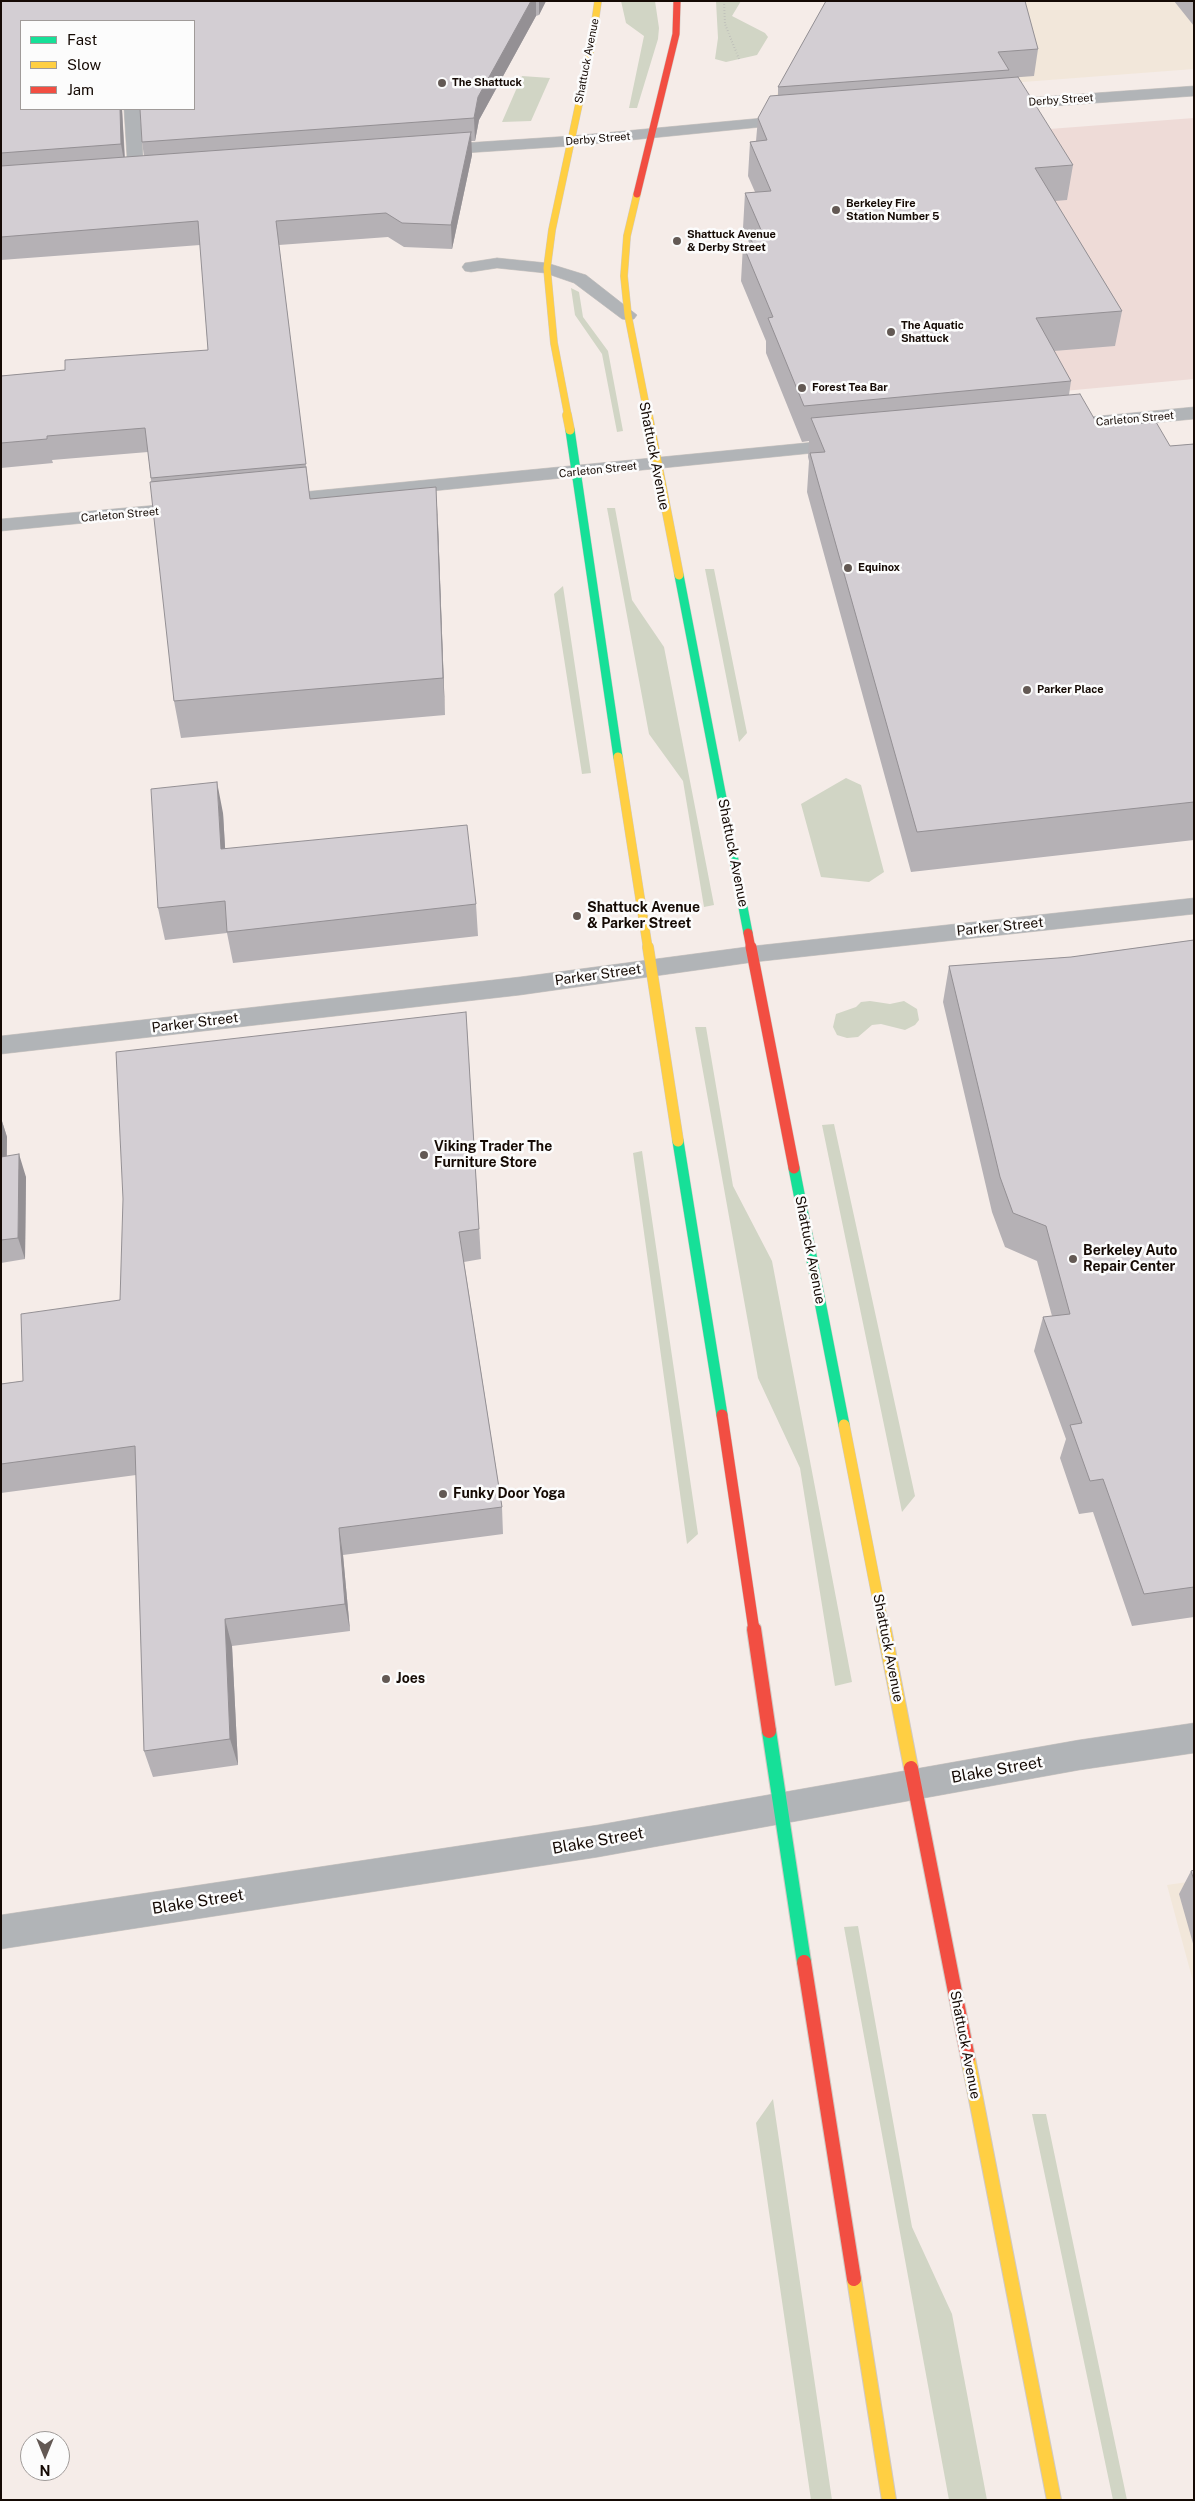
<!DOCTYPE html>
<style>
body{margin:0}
#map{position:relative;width:1195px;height:2501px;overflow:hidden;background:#f5ece8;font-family:"Public Sans",sans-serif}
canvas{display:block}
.frame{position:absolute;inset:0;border:2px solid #150a04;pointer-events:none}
.legend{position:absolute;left:20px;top:20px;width:175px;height:90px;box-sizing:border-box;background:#fcfcfc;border:1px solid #a09b99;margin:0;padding:6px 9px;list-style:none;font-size:15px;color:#150a04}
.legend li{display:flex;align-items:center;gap:10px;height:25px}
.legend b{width:25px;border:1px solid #a09b99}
.north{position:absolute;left:20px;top:2431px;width:50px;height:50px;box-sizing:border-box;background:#fcfcfc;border:1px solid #a09b99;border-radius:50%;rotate:180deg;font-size:14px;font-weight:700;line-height:20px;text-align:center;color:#150a04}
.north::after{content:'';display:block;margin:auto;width:18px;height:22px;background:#635954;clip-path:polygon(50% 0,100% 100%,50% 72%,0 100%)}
</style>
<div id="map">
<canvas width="1195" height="2501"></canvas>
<div class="frame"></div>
<ul class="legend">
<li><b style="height:6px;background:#16e098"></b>Fast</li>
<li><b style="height:6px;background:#ffcf43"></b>Slow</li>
<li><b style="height:6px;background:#f24e42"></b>Jam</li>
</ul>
<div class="north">N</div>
</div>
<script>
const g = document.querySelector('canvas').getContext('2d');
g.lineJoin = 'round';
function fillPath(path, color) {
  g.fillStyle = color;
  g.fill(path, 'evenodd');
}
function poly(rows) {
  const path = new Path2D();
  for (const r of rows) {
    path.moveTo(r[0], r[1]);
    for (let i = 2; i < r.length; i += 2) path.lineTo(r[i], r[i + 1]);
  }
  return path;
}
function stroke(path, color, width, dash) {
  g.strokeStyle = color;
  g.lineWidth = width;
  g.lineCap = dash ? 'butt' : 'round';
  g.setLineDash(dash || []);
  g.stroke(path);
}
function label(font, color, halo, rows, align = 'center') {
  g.font = font + ' "Public Sans",sans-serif';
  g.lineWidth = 5;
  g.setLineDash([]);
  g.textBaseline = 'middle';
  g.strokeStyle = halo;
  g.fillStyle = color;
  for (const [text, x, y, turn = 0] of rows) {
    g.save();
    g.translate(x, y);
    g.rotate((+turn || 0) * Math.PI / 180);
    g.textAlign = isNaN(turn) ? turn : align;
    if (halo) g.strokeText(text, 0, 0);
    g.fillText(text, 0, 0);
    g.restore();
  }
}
fillPath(poly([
 [830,1,1194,1,1194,69,773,101],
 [1194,1881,1194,1985,1167,1885]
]), '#f2e7da');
fillPath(poly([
 [1194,118,1194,379,1053,392,957,136]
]), '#eedbd7');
fillPath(poly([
 [621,1,655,1,659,28,658,39,637,108,629,108,644,36,626,23],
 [716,1,741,1,732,16,765,33,768,37,757,55,726,62,715,59,718,38],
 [522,76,550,78,531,121,502,122],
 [571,288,579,292,583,317,608,351,623,431,617,432,602,354,575,315],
 [607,508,615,508,632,600,664,647,714,905,704,907,683,781,649,734],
 [705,569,714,569,747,733,739,742],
 [563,586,591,773,582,774,554,594],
 [846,778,861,785,884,872,869,882,821,877,801,804],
 [870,1001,890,1004,904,1001,917,1009,919,1020,915,1025,905,1030,881,1024,872,1025,858,1037,847,1038,837,1035,833,1027,836,1014,856,1007,861,1002],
 [695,1027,706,1027,733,1186,772,1261,852,1682,835,1686,800,1468,758,1378],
 [834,1124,915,1496,902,1512,822,1125],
 [642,1151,698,1534,687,1544,633,1153],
 [858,1926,912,2227,952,2314,987,2500,949,2500,844,1927],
 [773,2099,832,2500,811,2500,756,2123],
 [1032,2114,1046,2114,1127,2500,1113,2500]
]), '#d1d5c5');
const lane = poly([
 [497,258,547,263,586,275,637,315,634,319,628,320,622,319,574,283,545,273,497,268,471,272,465,271,462,267,465,263,497,258]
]);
const street = poly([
 [1194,86,1194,96,997,110,989,105,997,100,1194,86],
 [124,109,140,109,144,173,142,177,136,178,130,177,128,173,124,109],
 [795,115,803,120,801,123,571,146,434,155,428,153,426,150,428,147,434,145,571,136,795,115],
 [1194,407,1194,419,1058,432,1051,430,1048,426,1051,422,1058,420,1194,407],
 [846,439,853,441,856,445,853,449,272,507,265,505,262,501,265,497,272,495,846,439],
 [192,502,199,504,202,508,199,512,1,531,1,519,192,502],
 [1194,898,1194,914,754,962,520,995,1,1054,1,1036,520,977,754,946,1194,898],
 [1194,1723,1194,1753,1079,1770,598,1857,1,1949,1,1915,598,1825,1079,1740,1194,1723]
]);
const fastFar2 = poly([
 [570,430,618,757],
 [679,575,748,933]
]);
const fastFar1 = poly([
 [678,1141,722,1415],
 [794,1168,844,1425]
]);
const fast = poly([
 [769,1731,804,1962]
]);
const slowFar3 = poly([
 [637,194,627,236,624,276,628,315,648,416],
 [568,416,554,343,547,268,552,230,592,43,598,1]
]);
const slowFar2 = poly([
 [567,415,570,430],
 [648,415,679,575],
 [618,757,648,949]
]);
const slowFar1 = poly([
 [648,947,678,1141],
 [844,1425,884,1630]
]);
const slow = poly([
 [884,1629,911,1768],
 [968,2058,1054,2500],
 [854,2279,889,2500]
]);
const jamFar3 = poly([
 [637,194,676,34,677,1]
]);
const jamFar2 = poly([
 [748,933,751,949]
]);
const jamFar1 = poly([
 [751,947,794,1168],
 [722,1415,754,1630]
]);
const jam = poly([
 [754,1629,769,1731],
 [911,1768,968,2058],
 [804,1962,854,2279]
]);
stroke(lane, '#d0c9c4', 1);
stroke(street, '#d0c9c4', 1);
stroke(fastFar2, '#d0c9c4', 10);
stroke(fastFar1, '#d0c9c4', 12);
stroke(fast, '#d0c9c4', 16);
stroke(slowFar3, '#d0c9c4', 8);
stroke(slowFar2, '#d0c9c4', 10);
stroke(slowFar1, '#d0c9c4', 12);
stroke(slow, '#d0c9c4', 16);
stroke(jamFar3, '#d0c9c4', 8);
stroke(jamFar2, '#d0c9c4', 10);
stroke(jamFar1, '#d0c9c4', 12);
stroke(jam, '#d0c9c4', 16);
stroke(poly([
 [724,1,725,24,739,59]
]), '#b2b1b2', 2, [0.5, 2.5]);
fillPath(lane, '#b1b4b7');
fillPath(street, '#b1b4b7');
stroke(fastFar2, '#16e098', 9);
stroke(fastFar1, '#16e098', 11);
stroke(fast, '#16e098', 14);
stroke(slowFar3, '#ffcf43', 7);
stroke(slowFar2, '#ffcf43', 9);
stroke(slowFar1, '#ffcf43', 11);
stroke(slow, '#ffcf43', 14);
stroke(jamFar3, '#f24e42', 7);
stroke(jamFar2, '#f24e42', 9);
stroke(jamFar1, '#f24e42', 11);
stroke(jam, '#f24e42', 14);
fillPath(poly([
 [1,1,546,1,539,15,536,16,479,120,475,141,471,141,472,155,452,249,404,247,388,237,279,245,310,499,438,524,445,715,181,738,174,701,148,452,52,460,53,463,1,468,1,376,65,370,208,350,200,245,1,260],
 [194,21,142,142,144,156,125,157,122,109,21,109],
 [826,1,1038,49,1034,76,1008,78,1073,165,1067,200,1055,201,1122,311,1115,346,1054,351,1071,381,1069,395,1099,427,1170,446,1194,444,1194,840,911,872,807,492,809,461,808,457,809,441,802,442,766,353,766,341,741,281,743,245,750,245,743,228,745,193,755,192,748,176,750,142,756,141,758,118,778,95,778,87],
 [1174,1,1194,1,1194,26],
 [223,813,225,848,476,904,478,936,233,963,227,933,165,940,158,908],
 [1194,940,1194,1617,1132,1626,1093,1512,1079,1514,1060,1458,1066,1439,1034,1351,1043,1317,1052,1316,1037,1261,1005,1247,992,1212,943,1002,949,966,1071,957],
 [466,1012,481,1259,464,1262,502,1507,503,1534,343,1555,350,1631,232,1646,238,1765,153,1777,144,1751,136,1475,1,1493,1,1384,23,1381],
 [1,1118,7,1137,7,1156,26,1177,25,1259,1,1263],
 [1194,1870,1194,1947,1179,1894,1191,1871]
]), '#b5b1b5');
fillPath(poly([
 [531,1,536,1,536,16,479,120,475,141,474,118,478,97],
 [539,1,546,1,539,15],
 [120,109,122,109,125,167,121,144],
 [471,132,472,155,452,249,451,225],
 [436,487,438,524,445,715,443,678],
 [217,782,223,813,227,880,221,849],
 [1,1118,7,1137,6,1179,1,1163],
 [19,1154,26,1177,25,1259,18,1238],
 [339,1528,343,1555,350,1631,345,1604],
 [225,1619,232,1646,238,1765,230,1739]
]), '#949094');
const building = poly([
 [1,1,531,1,478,97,474,118,142,142,140,109,194,109,194,21,21,21,21,109,120,109,121,144,1,153,1,1],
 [826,1,1025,1,1038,49,998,52,1009,70,778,87,826,1],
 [1018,77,1073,165,1035,168,1122,311,1036,318,1071,381,804,406,768,318,773,317,743,245,754,245,751,240,765,239,745,193,771,191,750,142,767,140,758,118,770,96,1018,77],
 [471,132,451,225,402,223,386,213,276,221,306,464,151,478,145,428,47,436,47,439,1,443,1,376,65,370,65,360,208,350,198,221,1,237,1,166,471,132],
 [1080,394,1099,427,1156,422,1170,446,1194,444,1194,802,917,832,810,453,825,452,811,418,1080,394],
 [306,467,310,499,436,487,443,678,174,701,150,482,306,467],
 [217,782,221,849,467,825,476,904,227,932,225,901,158,908,151,789,217,782],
 [1194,940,1194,1587,1144,1594,1103,1479,1090,1481,1070,1425,1082,1423,1043,1317,1070,1314,1046,1226,1013,1213,1000,1177,949,966,1071,957,1194,940],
 [466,1012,479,1229,459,1232,502,1507,339,1528,345,1604,225,1619,230,1739,144,1751,135,1446,1,1464,1,1384,23,1381,21,1314,120,1300,123,1199,116,1052,466,1012],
 [19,1154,18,1238,1,1240,1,1157,19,1154],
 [1194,1870,1194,1880,1191,1871,1194,1870]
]);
fillPath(building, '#d3ced3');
stroke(building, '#949094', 1);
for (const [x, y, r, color] of [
 [442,83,5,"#635954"],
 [836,210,5,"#635954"],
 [677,241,5,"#635954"],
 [891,332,5,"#635954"],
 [802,388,5,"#635954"],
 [848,568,5,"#635954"],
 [1027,690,5,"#635954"],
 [577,916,5,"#635954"],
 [424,1155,5,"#635954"],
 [1073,1259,5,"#635954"],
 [443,1494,5,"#635954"],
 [386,1679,5,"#635954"]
]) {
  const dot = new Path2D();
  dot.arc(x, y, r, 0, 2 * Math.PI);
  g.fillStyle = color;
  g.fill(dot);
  stroke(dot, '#fcfcfc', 2);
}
label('11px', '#150a04', '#fcfcfc', [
 ["Shattuck Avenue",587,61,-79],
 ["Derby Street",1061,100,-4],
 ["Derby Street",598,139,-5],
 ["Carleton Street",1135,419,-5],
 ["Carleton Street",598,470,-6],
 ["Carleton Street",120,515,-5]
]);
label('bold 11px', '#150a04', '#fcfcfc', [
 ["The Shattuck",452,83],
 ["Berkeley Fire",846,204],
 ["Station Number 5",846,217],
 ["Shattuck Avenue",687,235],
 ["& Derby Street",687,248],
 ["The Aquatic",901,326],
 ["Shattuck",901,339],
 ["Forest Tea Bar",812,388],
 ["Equinox",858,568],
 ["Parker Place",1037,690]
], 'left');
label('14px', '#150a04', '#fcfcfc', [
 ["Shattuck Avenue",654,456,79],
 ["Shattuck Avenue",733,853,79],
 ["Parker Street",1000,927,-6],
 ["Parker Street",598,975,-8],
 ["Parker Street",195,1023,-7],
 ["Shattuck Avenue",810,1250,79],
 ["Shattuck Avenue",888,1648,79],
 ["Shattuck Avenue",965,2045,79]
]);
label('bold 14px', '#150a04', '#fcfcfc', [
 ["Shattuck Avenue",587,908],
 ["& Parker Street",587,924],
 ["Viking Trader The",434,1147],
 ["Furniture Store",434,1163],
 ["Berkeley Auto",1083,1251],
 ["Repair Center",1083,1267],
 ["Funky Door Yoga",453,1494],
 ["Joes",396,1679]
], 'left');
label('16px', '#150a04', '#fcfcfc', [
 ["Blake Street",997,1770,-10],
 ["Blake Street",598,1841,-10],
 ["Blake Street",198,1902,-9]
]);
</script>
